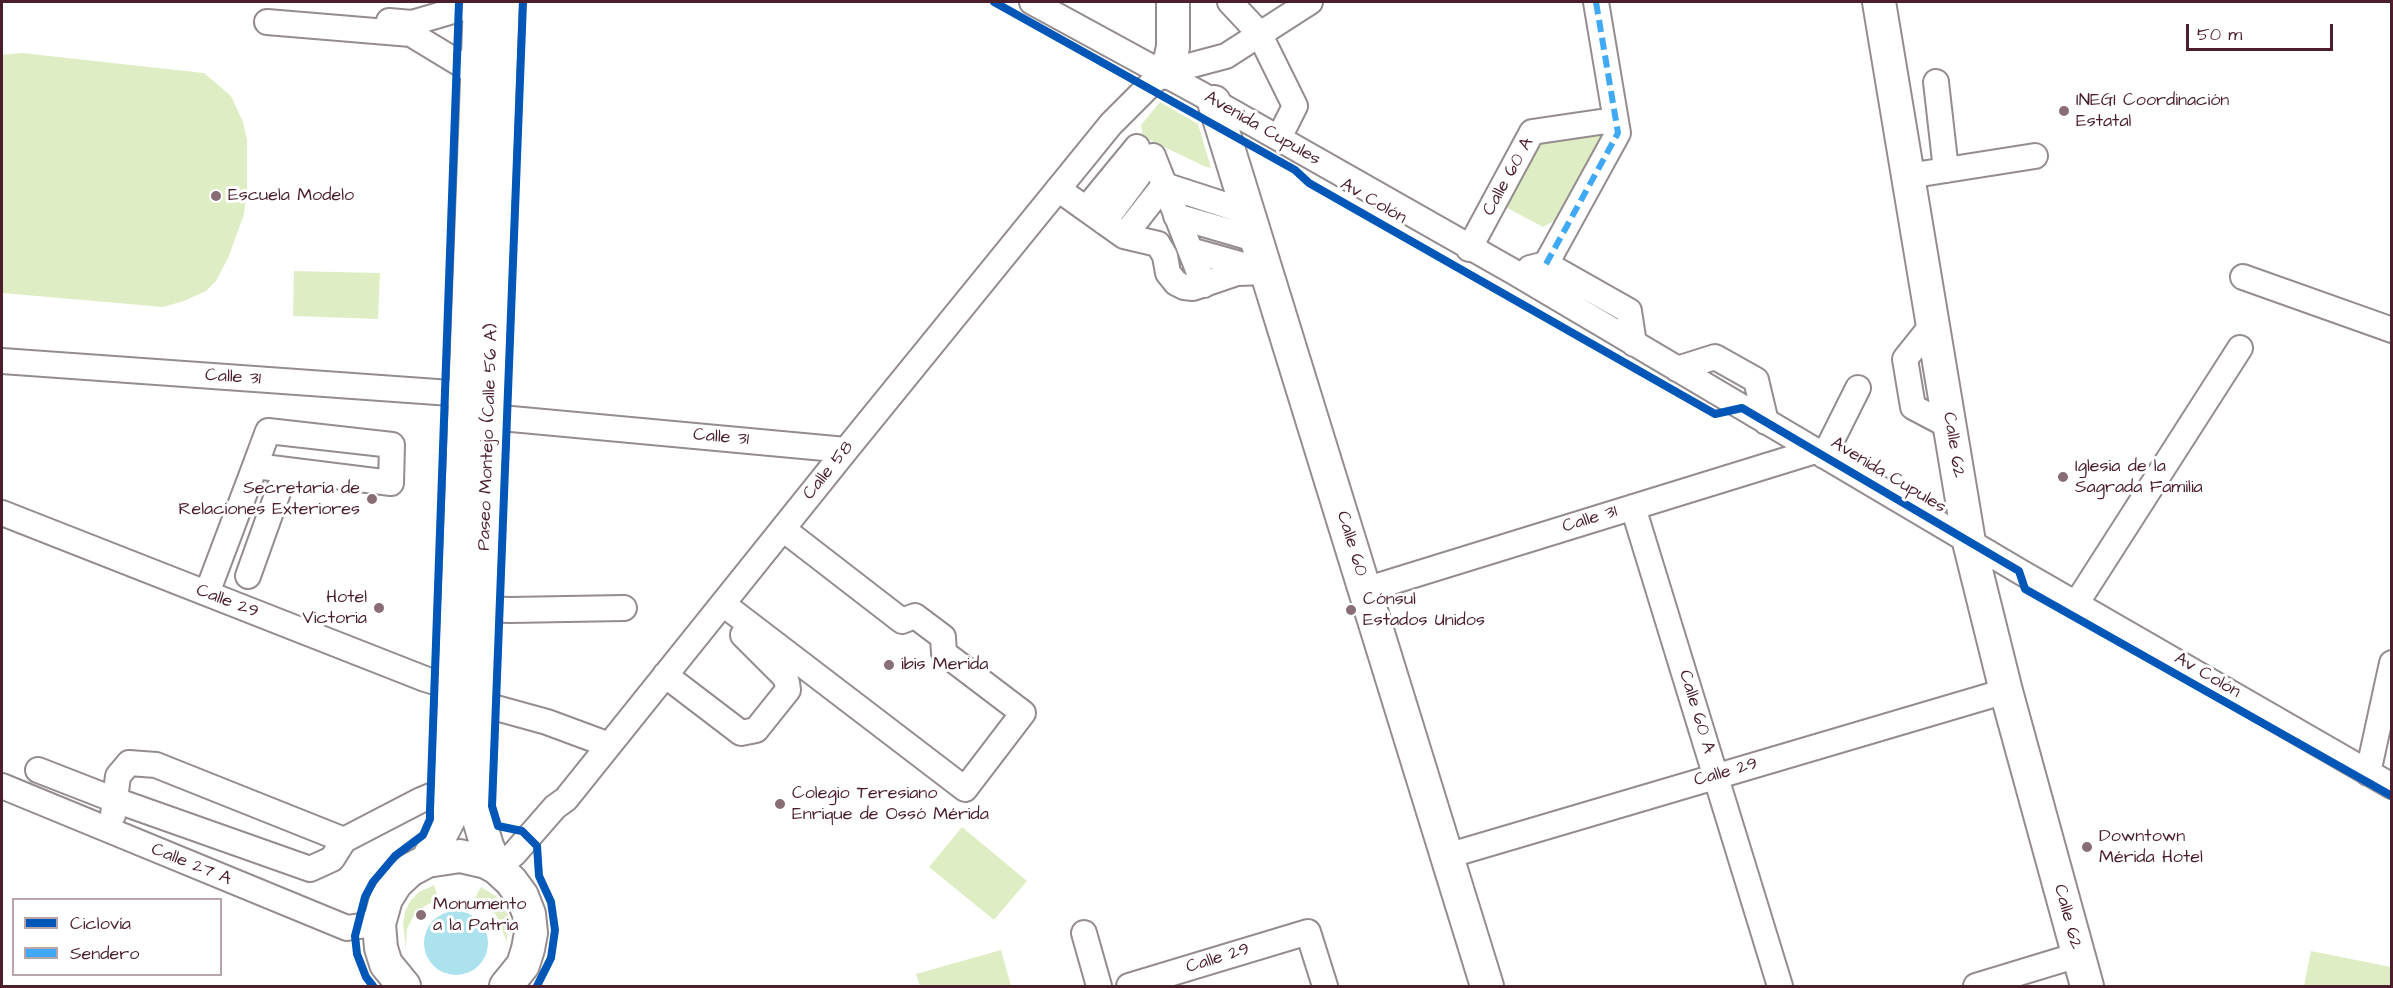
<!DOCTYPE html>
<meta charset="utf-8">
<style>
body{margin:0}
#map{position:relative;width:2393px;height:988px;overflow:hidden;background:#fff;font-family:"Architects Daughter",sans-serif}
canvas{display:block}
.frame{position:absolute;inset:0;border:3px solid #4a1f2b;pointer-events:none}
.legend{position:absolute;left:12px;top:898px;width:210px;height:78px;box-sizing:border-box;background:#fff;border:2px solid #b7a5aa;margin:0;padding:8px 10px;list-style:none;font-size:18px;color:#4a1f2b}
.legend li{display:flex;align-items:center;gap:12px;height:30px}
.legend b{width:30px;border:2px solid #b7a5aa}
.scale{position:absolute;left:2186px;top:24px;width:147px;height:27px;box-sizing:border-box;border:3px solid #4a1f2b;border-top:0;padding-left:8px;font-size:18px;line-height:21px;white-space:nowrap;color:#4a1f2b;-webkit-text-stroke:4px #fff;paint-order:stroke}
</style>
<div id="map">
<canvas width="2393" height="988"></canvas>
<div class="frame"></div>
<ul class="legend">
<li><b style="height:8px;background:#0057b8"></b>Ciclovía</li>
<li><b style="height:8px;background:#3fa9f5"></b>Sendero</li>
</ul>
<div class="scale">50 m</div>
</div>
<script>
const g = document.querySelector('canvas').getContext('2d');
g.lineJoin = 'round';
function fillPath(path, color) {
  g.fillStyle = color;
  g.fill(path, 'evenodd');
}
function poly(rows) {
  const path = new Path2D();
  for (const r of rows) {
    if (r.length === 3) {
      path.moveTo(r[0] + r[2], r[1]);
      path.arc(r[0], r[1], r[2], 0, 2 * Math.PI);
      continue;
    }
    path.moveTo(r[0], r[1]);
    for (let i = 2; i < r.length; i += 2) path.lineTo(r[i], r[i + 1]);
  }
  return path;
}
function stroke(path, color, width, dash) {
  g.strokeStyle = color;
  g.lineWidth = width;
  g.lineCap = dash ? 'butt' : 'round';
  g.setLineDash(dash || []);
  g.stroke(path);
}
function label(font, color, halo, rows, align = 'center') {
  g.font = font + ' "Architects Daughter",sans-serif';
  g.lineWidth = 6;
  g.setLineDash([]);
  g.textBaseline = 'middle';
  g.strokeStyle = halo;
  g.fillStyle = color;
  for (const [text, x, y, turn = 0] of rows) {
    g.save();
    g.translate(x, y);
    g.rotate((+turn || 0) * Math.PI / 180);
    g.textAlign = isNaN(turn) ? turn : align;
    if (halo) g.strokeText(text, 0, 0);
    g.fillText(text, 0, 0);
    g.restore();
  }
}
fillPath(poly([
 [22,53,204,73,231,96,243,122,247,140,247,189,244,214,229,256,216,281,206,291,184,301,163,307,2,293,2,55],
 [1160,102,1198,124,1211,168,1206,167,1143,137,1141,125],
 [1600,122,1605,144,1556,220,1543,227,1494,201,1532,132],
 [294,271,380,273,378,319,293,316],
 [962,827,1027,881,994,920,929,867],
 [434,885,439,899,425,906,413,917,407,929,406,949,403,924,405,912,410,901,419,892],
 [481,887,496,896,503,905,508,916,507,942,496,915,475,898],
 [1001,950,1011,986,920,986,916,974],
 [2311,951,2391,967,2391,986,2304,986]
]), '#dfedc4');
fillPath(poly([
 [456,943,32]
]), '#ace2ee');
const minor = poly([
 [1032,2,1199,93,1514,272,2019,571,2392,786],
 [1230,2,1259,33,1295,106,1279,138],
 [389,21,412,23,480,3],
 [267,22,411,34,477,74],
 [1936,82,1946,170],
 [1153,156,1204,285],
 [1908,176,2035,156],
 [1058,189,1124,236,1158,244,1165,256,1168,273,1176,283,1184,287,1193,288,1237,273,1268,272],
 [1086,209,1137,147],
 [1176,216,1258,240],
 [1104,222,1153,156],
 [1124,236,1164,185,1250,213],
 [1469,249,1532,132,1600,122],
 [1190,250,1254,268],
 [1546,264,1618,133,1596,2],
 [1530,268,1546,264,1629,311,1634,344],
 [2243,277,2392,330],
 [1933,324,1905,359,1913,407,1949,426],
 [2,361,465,394],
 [1677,369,1715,357,1756,380,1766,422],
 [490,417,846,450],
 [1824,456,1858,388],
 [1633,507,1780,986],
 [2,513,425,679,454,688],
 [248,576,286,470],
 [1365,590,1815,451],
 [207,593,255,466,268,431,392,445,391,483,255,466],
 [723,604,965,789,1023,713,944,653,943,637,915,616,902,621,783,529],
 [2076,604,2240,348],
 [482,609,510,610,624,608],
 [665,675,741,733,756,730,788,690,787,683,785,677,743,635],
 [478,703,547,722,609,745],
 [38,770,115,800,310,869,332,859,344,840,421,800,450,788],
 [2368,773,2392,663],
 [2,786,347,928,367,925,380,917],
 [113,815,118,776,129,763,156,765,344,840],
 [1447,856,2006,691],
 [497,868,514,854,555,807,566,799,846,450,1111,124,1162,73,1226,56,1310,2],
 [1084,933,1099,986],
 [1129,986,1308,932,1325,986],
 [1976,986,2078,955]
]);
const major = poly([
 [1879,2,1969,542,2006,691,2087,986],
 [1162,73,1170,60,1173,47,1173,2],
 [1214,102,1487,986],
 [427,861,449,819,480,2],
 [497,868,487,846,474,803,503,2],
 [404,986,386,964,381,948,379,924,386,899,396,883,410,870,427,861,460,856,486,862,497,868,511,881,522,896,529,914,531,933,528,949,523,965,506,986]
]);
stroke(minor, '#948c8e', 28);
stroke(major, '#948c8e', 36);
stroke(minor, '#fff', 24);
stroke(major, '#fff', 32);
stroke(poly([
 [1546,264,1618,133,1596,2]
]), '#3fa9f5', 6, [12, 6]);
stroke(poly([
 [523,2,492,806,498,826,522,831,537,846,539,876,551,902,555,930,551,958,537,986],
 [994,2,1295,170,1309,183,1715,414,1742,408,2019,571,2025,589,2392,796],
 [373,986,366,977,357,954,355,936,365,897,373,882,395,856,423,835,430,819,430,810,459,2]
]), '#0057b8', 8);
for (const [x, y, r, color] of [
 [2064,111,6,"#896d75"],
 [216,196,6,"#896d75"],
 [2063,477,6,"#896d75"],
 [372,499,6,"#896d75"],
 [379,608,6,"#896d75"],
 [1351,610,6,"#896d75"],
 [889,665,6,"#896d75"],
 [780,804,6,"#896d75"],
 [2087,847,6,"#896d75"],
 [421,915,6,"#896d75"]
]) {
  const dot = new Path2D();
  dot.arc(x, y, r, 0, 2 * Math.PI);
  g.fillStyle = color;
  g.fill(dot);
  stroke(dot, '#fff', 2);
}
label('18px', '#4a1f2b', '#fff', [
 ["INEGI Coordinación",2076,101],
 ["Estatal",2076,122],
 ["Escuela Modelo",228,196],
 ["Iglesia de la",2075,467],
 ["Sagrada Familia",2075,488],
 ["Secretaría de",360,489,"right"],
 ["Relaciones Exteriores",360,510,"right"],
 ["Hotel",367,598,"right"],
 ["Victoria",367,619,"right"],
 ["Cónsul",1363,600],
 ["Estados Unidos",1363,621],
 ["ibis Merida",901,665],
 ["Colegio Teresiano",792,794],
 ["Enrique de Ossó Mérida",792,815],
 ["Downtown",2099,837],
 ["Mérida Hotel",2099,858],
 ["Monumento",433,905],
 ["a la Patria",433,926]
], 'left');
label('18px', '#4a1f2b', '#fff', [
 ["Avenida Cupules",1262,129,30],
 ["Calle 60 A",1509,177,-61],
 ["Av Colón",1373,202,30],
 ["Calle 31",233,378,4],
 ["Paseo Montejo (Calle 56 A)",489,437,-88],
 ["Calle 31",721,438,5],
 ["Calle 62",1953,445,81],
 ["Calle 58",829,471,-51],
 ["Avenida Cupules",1888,476,31],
 ["Calle 31",1590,520,-17],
 ["Calle 60",1351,544,73],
 ["Calle 29",227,602,21],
 ["Av Colón",2207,676,30],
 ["Calle 60 A",1696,712,73],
 ["Calle 29",1726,773,-16],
 ["Calle 27 A",191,865,22],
 ["Calle 62",2067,917,75],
 ["Calle 29",1218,959,-17]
]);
</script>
